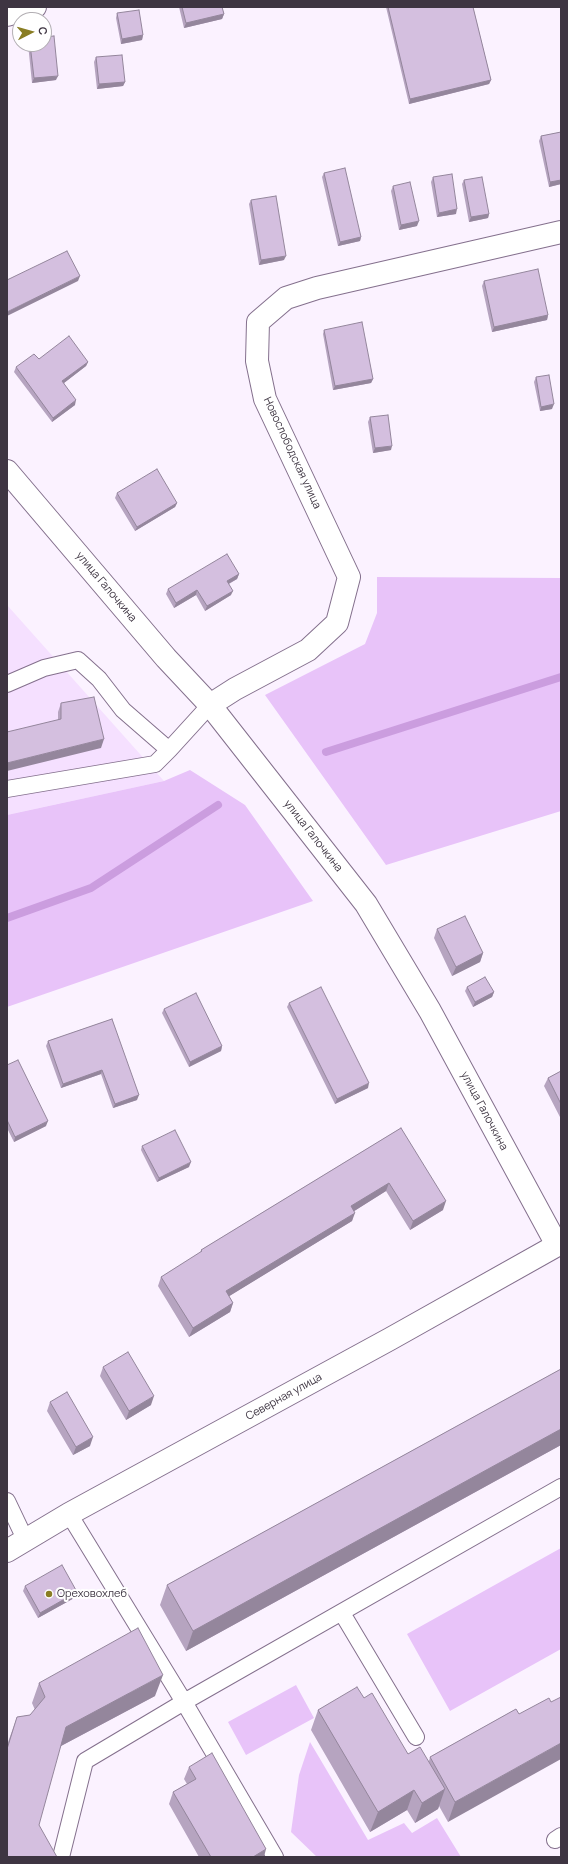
<!DOCTYPE html>
<meta charset="utf-8">
<style>
body{margin:0}
#map{position:relative;width:568px;height:1864px;overflow:hidden;background:#fbf2ff;font-family:Manrope,sans-serif}
canvas{display:block}
.frame{position:absolute;inset:0;border:8px solid #3e3542;pointer-events:none}
.north{position:absolute;left:12px;top:12px;width:40px;height:40px;box-sizing:border-box;background:#fff;border:1px solid #b2aeb3;border-radius:50%;rotate:84deg;font-size:11px;font-weight:700;line-height:16px;text-align:center;color:#3e3542}
.north::after{content:'';display:block;margin:auto;width:14px;height:18px;background:#897d23;clip-path:polygon(50% 0,100% 100%,50% 72%,0 100%)}
</style>
<div id="map">
<canvas width="568" height="1864"></canvas>
<div class="frame"></div>
<div class="north">С</div>
</div>
<script>
const g = document.querySelector('canvas').getContext('2d');
g.lineJoin = 'round';
function fillPath(path, color) {
  g.fillStyle = color;
  g.fill(path, 'evenodd');
}
function poly(rows) {
  const path = new Path2D();
  for (const r of rows) {
    path.moveTo(r[0], r[1]);
    for (let i = 2; i < r.length; i += 2) path.lineTo(r[i], r[i + 1]);
  }
  return path;
}
function stroke(path, color, width, dash) {
  g.strokeStyle = color;
  g.lineWidth = width;
  g.lineCap = dash ? 'butt' : 'round';
  g.setLineDash(dash || []);
  g.stroke(path);
}
function label(font, color, halo, rows, align = 'center') {
  g.font = font + ' Manrope,sans-serif';
  g.lineWidth = 4;
  g.setLineDash([]);
  g.textBaseline = 'middle';
  g.strokeStyle = halo;
  g.fillStyle = color;
  for (const [text, x, y, turn = 0] of rows) {
    g.save();
    g.translate(x, y);
    g.rotate((+turn || 0) * Math.PI / 180);
    g.textAlign = isNaN(turn) ? turn : align;
    if (halo) g.strokeText(text, 0, 0);
    g.fillText(text, 0, 0);
    g.restore();
  }
}
fillPath(poly([
 [7,605,164,781,7,815]
]), '#f5e0ff');
fillPath(poly([
 [377,577,561,578,561,811,386,865,265,695,365,644,377,613],
 [190,770,245,805,313,901,7,1007,7,815,164,781],
 [561,1548,561,1649,450,1711,407,1634],
 [296,1685,314,1718,246,1755,228,1722],
 [310,1742,368,1840,404,1823,412,1833,437,1818,461,1857,317,1857,291,1832,299,1775]
]), '#e8c3f9');
stroke(poly([
 [326,752,561,677],
 [7,918,91,888,218,805]
]), '#cb9ddf', 8);
const service = poly([
 [7,684,44,668,78,660,99,679,123,710,169,750,210,705],
 [7,789,155,764,169,750],
 [7,1501,26,1541],
 [69,1514,184,1702,275,1857],
 [342,1613,416,1737],
 [555,1840,561,1836],
 [61,1857,85,1761,184,1702,561,1487]
]);
const minor = poly([
 [7,15,35,7],
 [210,705,235,689,308,650,337,623,349,577,265,399,257,361,258,322,286,298,317,288,561,232]
]);
const tertiary = poly([
 [7,471,166,658,210,705,366,904,430,1011,557,1245]
]);
const secondary = poly([
 [7,1551,69,1514,390,1339,561,1243]
]);
stroke(service, '#84708d', 18);
stroke(minor, '#84708d', 24);
stroke(tertiary, '#84708d', 24);
stroke(secondary, '#84708d', 24);
stroke(service, '#fff', 16);
stroke(minor, '#fff', 22);
stroke(tertiary, '#fff', 22);
stroke(secondary, '#fff', 22);
fillPath(poly([
 [179,7,222,7,224,14,222,19,184,28],
 [386,7,473,7,491,80,489,84,409,104],
 [117,13,143,35,142,40,121,44,116,18],
 [28,44,44,44,56,80,32,83],
 [96,57,125,82,123,86,97,89,94,62],
 [561,132,561,184,549,187,539,141,541,136],
 [324,173,361,237,360,241,338,246,322,177],
 [433,177,456,214,437,217,431,182],
 [464,180,489,214,488,218,469,222,462,184],
 [393,186,417,226,399,230,391,191],
 [251,200,284,260,259,265,249,204],
 [484,281,548,315,547,320,492,332,482,286],
 [324,330,373,379,371,383,333,390,323,334],
 [39,359,88,362,86,366,64,383,75,405,52,422,14,372,16,367],
 [536,377,552,409,540,411,534,382],
 [370,417,391,450,373,453,368,422],
 [117,493,177,503,175,507,135,531,115,498],
 [239,574,237,579,229,584,231,595,205,611,196,595,174,608,166,594,168,589],
 [61,703,101,748,58,720,58,712],
 [437,929,483,953,480,962,452,976,434,938],
 [467,987,494,992,492,997,473,1007,465,991],
 [289,1003,368,1088,335,1104,287,1007],
 [164,1009,222,1046,221,1051,189,1067,162,1013],
 [112,1019,137,1100,113,1108,101,1074,61,1088,46,1046,48,1041],
 [7,1065,46,1126,14,1142,7,1128],
 [561,1071,561,1119,544,1086,548,1078],
 [401,1128,443,1210,410,1230,386,1191,354,1211,352,1221,229,1296,233,1303,230,1312,189,1337,158,1286,161,1277,200,1253,201,1250],
 [142,1146,189,1167,157,1182,141,1150],
 [103,1367,151,1405,126,1420,100,1376],
 [561,1369,561,1445,186,1651,160,1605,167,1585],
 [50,1402,90,1446,73,1455,47,1411],
 [25,1586,77,1592,76,1597,38,1618,23,1591],
 [39,1683,155,1696,61,1746,7,1857,7,1745,17,1717,30,1715,35,1710,32,1703],
 [364,1698,408,1754,429,1761,430,1757,516,1709,448,1822,439,1806,438,1809,415,1823,407,1810,370,1832,311,1730,318,1710],
 [189,1767,264,1857,199,1857,169,1804,173,1792,187,1784,184,1779]
]), '#b6a4c0');
fillPath(poly([
 [224,14,222,19,184,28,186,23],
 [143,35,142,40,121,44,122,39],
 [58,76,56,80,32,83,34,78],
 [491,80,489,84,409,104,410,99],
 [125,82,123,86,97,89,99,84],
 [561,180,561,184,549,187,550,182],
 [457,209,456,214,437,217,439,213],
 [489,214,488,218,469,222,471,217],
 [419,221,417,226,399,230,401,225],
 [361,237,360,241,338,246,340,242],
 [286,256,284,260,259,265,261,260],
 [80,276,78,281,7,316,7,312],
 [548,315,547,320,492,332,494,327],
 [88,362,86,366,60,386,62,381],
 [373,379,371,383,333,390,335,386],
 [76,400,75,405,52,422,53,418],
 [554,404,552,409,540,411,541,407],
 [392,446,391,450,373,453,375,448],
 [177,503,175,507,135,531,137,527],
 [239,574,237,579,226,585,227,581],
 [197,590,196,595,174,608,176,603],
 [233,591,231,595,205,611,207,606],
 [104,739,101,748,7,771,7,763],
 [483,953,480,962,452,976,456,967],
 [494,992,492,997,473,1007,475,1002],
 [222,1046,221,1051,189,1067,190,1062],
 [102,1070,101,1074,61,1088,63,1084],
 [369,1083,368,1088,335,1104,337,1099],
 [139,1095,137,1100,113,1108,115,1104],
 [48,1121,46,1126,14,1142,15,1137],
 [191,1162,189,1167,157,1182,159,1178],
 [389,1183,386,1191,348,1215,351,1206],
 [446,1201,443,1210,410,1230,413,1221],
 [355,1213,352,1221,223,1300,226,1291],
 [233,1303,230,1312,189,1337,193,1328],
 [154,1396,151,1405,126,1420,129,1411],
 [561,1429,561,1445,186,1651,193,1631],
 [93,1437,90,1446,73,1455,76,1447],
 [77,1592,76,1597,38,1618,40,1613],
 [163,1675,155,1696,59,1747,66,1727],
 [561,1743,561,1759,448,1822,455,1802],
 [445,1789,438,1809,415,1823,422,1803],
 [414,1790,407,1810,370,1832,378,1812],
 [266,1849,264,1857,253,1857]
]), '#94869c');
const building = poly([
 [182,7,222,7,224,14,186,23,182,7],
 [388,7,473,7,491,80,410,99,388,7],
 [139,10,143,35,122,39,117,13,139,10],
 [54,36,58,76,34,78,30,44,44,44,44,37,54,36],
 [122,55,125,82,99,84,96,57,122,55],
 [561,132,561,180,550,182,541,136,561,132],
 [345,168,361,237,340,242,324,173,345,168],
 [452,174,457,209,439,213,433,177,452,174],
 [482,177,489,214,471,217,464,180,482,177],
 [410,182,419,221,401,225,393,186,410,182],
 [276,196,286,256,261,260,251,200,276,196],
 [67,251,80,276,7,312,7,280,67,251],
 [538,269,548,315,494,327,484,281,538,269],
 [362,322,373,379,335,386,324,330,362,322],
 [69,336,88,362,62,381,76,400,53,418,16,367,34,354,39,359,69,336],
 [549,375,554,404,541,407,536,377,549,375],
 [388,415,392,446,375,448,370,417,388,415],
 [157,469,177,503,137,527,117,493,157,469],
 [227,554,239,574,227,581,233,591,207,606,197,590,176,603,168,589,227,554],
 [94,697,104,739,7,763,7,732,61,719,61,703,94,697],
 [465,916,483,953,456,967,437,929,465,916],
 [485,977,494,992,475,1002,467,987,485,977],
 [321,987,369,1083,337,1099,289,1003,321,987],
 [196,993,222,1046,190,1062,164,1009,196,993],
 [112,1019,139,1095,115,1104,102,1070,63,1084,48,1041,112,1019],
 [18,1060,48,1121,15,1137,7,1120,7,1065,18,1060],
 [561,1071,561,1104,548,1078,561,1071],
 [401,1128,446,1201,413,1221,389,1183,351,1206,355,1213,226,1291,233,1303,193,1328,161,1277,202,1251,201,1250,401,1128],
 [175,1130,191,1162,159,1178,142,1146,175,1130],
 [128,1352,154,1396,129,1411,103,1367,128,1352],
 [561,1369,561,1429,193,1631,167,1585,561,1369],
 [67,1392,93,1437,76,1447,50,1402,67,1392],
 [62,1565,77,1592,40,1613,25,1586,62,1565],
 [138,1628,163,1675,66,1727,39,1825,57,1857,7,1857,7,1749,17,1717,30,1715,45,1697,39,1683,138,1628],
 [357,1687,364,1698,372,1693,408,1754,420,1747,445,1789,422,1803,414,1790,378,1812,318,1710,357,1687],
 [561,1697,561,1743,455,1802,430,1757,516,1709,519,1714,549,1698,551,1702,561,1697],
 [212,1753,266,1849,253,1857,211,1857,173,1792,196,1779,189,1767,212,1753]
]);
fillPath(building, '#d4bfdf');
stroke(building, '#94869c', 1);
for (const [x, y, r, color] of [
 [49,1594,4,"#897d23"]
]) {
  const dot = new Path2D();
  dot.arc(x, y, r, 0, 2 * Math.PI);
  g.fillStyle = color;
  g.fill(dot);
  stroke(dot, '#fff', 1.5);
}
label('11px', '#3e3542', '#fff', [
 ["Новослободская улица",292,453,65],
 ["улица Галочкина",106,587,50],
 ["улица Галочкина",313,836,52],
 ["улица Галочкина",484,1111,62],
 ["Северная улица",284,1397,-29]
]);
label('11px', '#3e3542', '#fff', [
 ["Ореховохлеб",57,1594]
], 'left');
</script>
